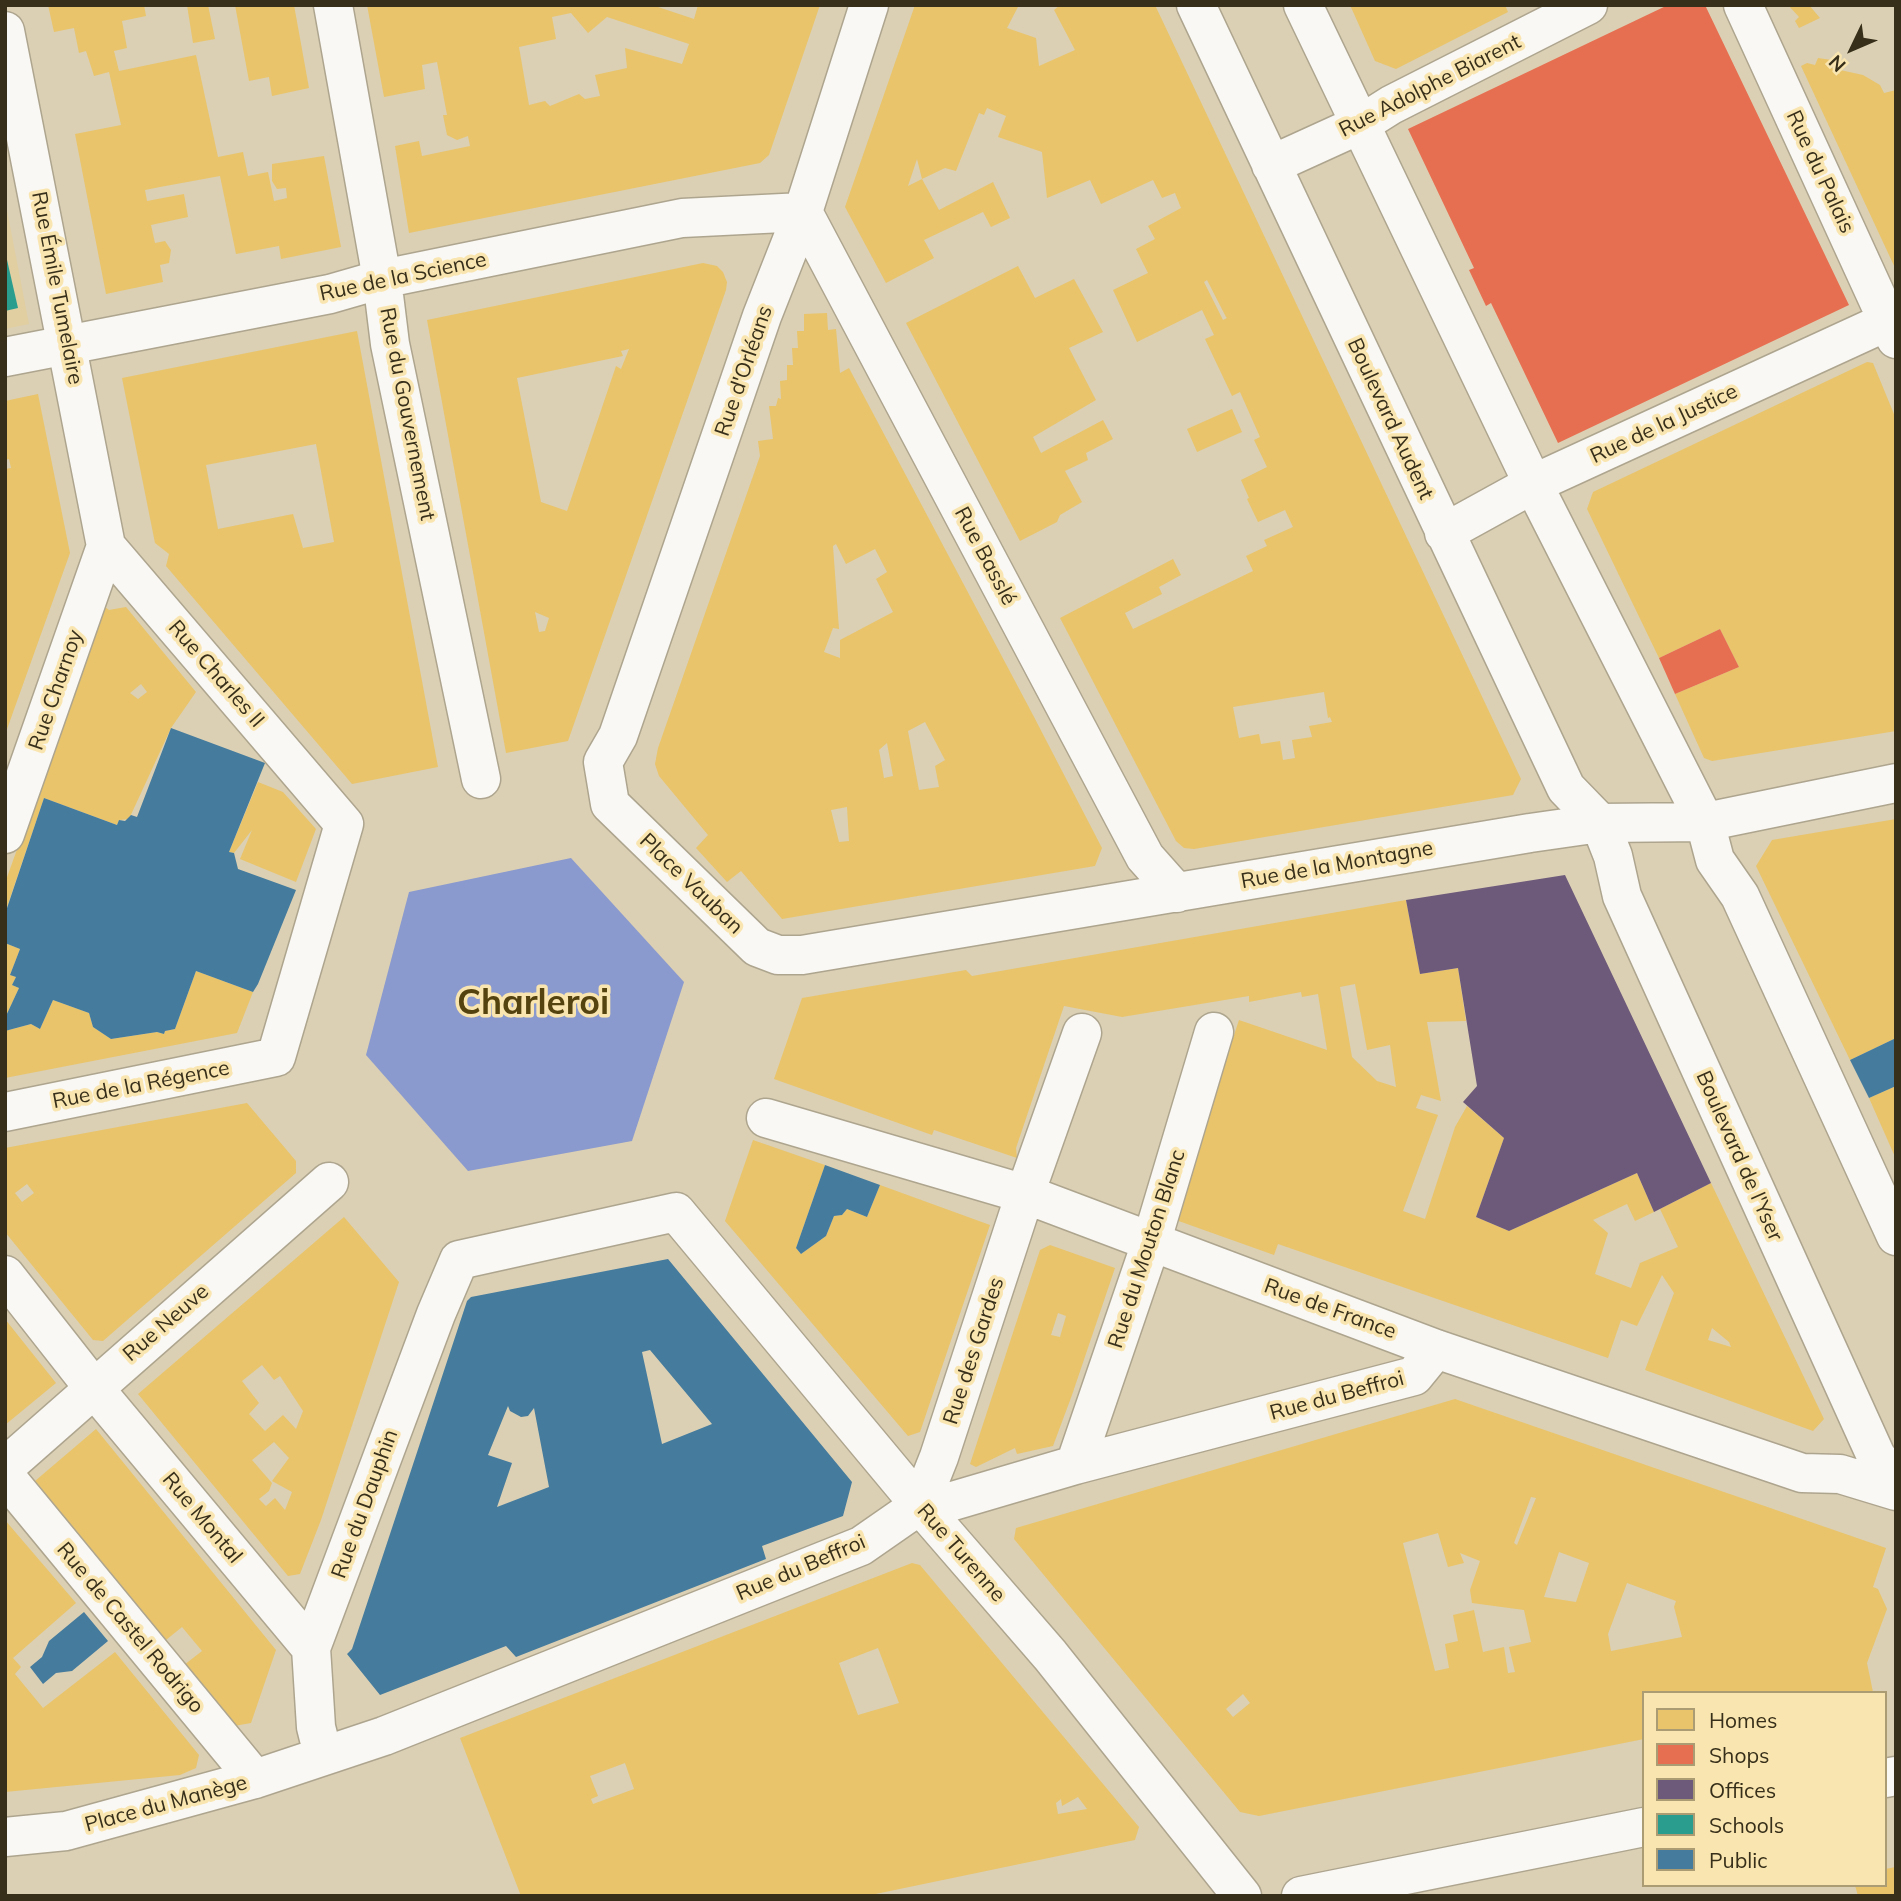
<!DOCTYPE html>
<meta charset="utf-8">
<style>
body{margin:0}
#map{position:relative;width:1901px;height:1901px;overflow:hidden;background:#dbd0b4;font-family:Mulish,sans-serif}
canvas{display:block}
.frame{position:absolute;inset:0;border:7px solid #372f1a;pointer-events:none}
.legend{position:absolute;left:1642px;top:1691px;width:245px;height:196px;box-sizing:border-box;background:#f9e5b0;border:2px solid #ab9c74;margin:0;padding:9px 12px;list-style:none;font-size:21px;color:#372f1a}
.legend li{display:flex;align-items:center;gap:14px;height:35px}
.legend b{width:35px;border:2px solid #ab9c74}
.north{position:absolute;left:1817px;top:14px;width:70px;height:70px;-webkit-text-stroke:5px #f9e5b0;paint-order:stroke;rotate:226deg;font-size:19px;font-weight:700;line-height:28px;text-align:center;color:#372f1a}
.north::after{content:'';display:block;margin:auto;width:24px;height:32px;background:#372f1a;clip-path:polygon(50% 0,100% 100%,50% 72%,0 100%)}
</style>
<div id="map">
<canvas width="1901" height="1901"></canvas>
<div class="frame"></div>
<ul class="legend">
<li><b style="height:19px;background:#e9c46a"></b>Homes</li>
<li><b style="height:19px;background:#e76f51"></b>Shops</li>
<li><b style="height:19px;background:#6d597a"></b>Offices</li>
<li><b style="height:19px;background:#2a9d8f"></b>Schools</li>
<li><b style="height:19px;background:#457b9d"></b>Public</li>
</ul>
<div class="north">N</div>
</div>
<script>
const g = document.querySelector('canvas').getContext('2d');
g.lineJoin = 'round';
function fillPath(path, color) {
  g.fillStyle = color;
  g.fill(path, 'evenodd');
}
function poly(rows) {
  const path = new Path2D();
  for (const r of rows) {
    path.moveTo(r[0], r[1]);
    for (let i = 2; i < r.length; i += 2) path.lineTo(r[i], r[i + 1]);
  }
  return path;
}
function stroke(path, color, width, dash) {
  g.strokeStyle = color;
  g.lineWidth = width;
  g.lineCap = dash ? 'butt' : 'round';
  g.setLineDash(dash || []);
  g.stroke(path);
}
function label(font, color, halo, rows, align = 'center') {
  g.font = font + ' Mulish,sans-serif';
  g.lineWidth = 7;
  g.setLineDash([]);
  g.textBaseline = 'middle';
  g.strokeStyle = halo;
  g.fillStyle = color;
  for (const [text, x, y, turn = 0] of rows) {
    g.save();
    g.translate(x, y);
    g.rotate((+turn || 0) * Math.PI / 180);
    g.textAlign = isNaN(turn) ? turn : align;
    if (halo) g.strokeText(text, 0, 0);
    g.fillText(text, 0, 0);
    g.restore();
  }
}
fillPath(poly([
 [5,200,29,324,5,329]
]), '#e1cfa2');
fillPath(poly([
 [571,858,684,982,632,1141,468,1171,366,1055,409,892]
]), '#8a99ce');
fillPath(poly([
 [48,5,144,5,146,16,122,21,127,48,114,51,119,71,196,55,218,157,243,152,248,176,268,172,274,201,287,198,286,188,277,189,272,181,272,164,324,156,341,247,281,259,279,246,236,254,220,176,160,187,145,190,147,201,184,194,188,217,151,225,155,243,165,241,171,250,169,263,160,265,163,282,106,294,75,134,121,125,109,72,94,76,86,51,79,53,74,28,54,32],
 [187,5,208,5,215,39,193,43],
 [235,5,294,5,309,88,272,96,269,77,249,81],
 [367,5,652,5,694,19,698,5,820,5,769,155,760,163,409,233,395,146,419,141,422,156,470,146,468,136,457,140,447,135,443,115,447,115,437,62,422,65,425,89,384,97],
 [571,13,588,33,607,17,689,44,682,64,625,48,627,68,595,75,600,96,585,99,579,94,550,106,545,101,529,105,519,47,556,39,552,17],
 [915,5,1019,5,1007,28,1036,38,1039,66,1075,50,1054,10,1060,5,1155,5,1521,779,1513,795,1194,849,1184,848,1176,841,1060,618,1173,559,1181,575,1159,587,1162,594,1125,613,1133,629,1253,571,1246,556,1267,546,1264,540,1293,527,1285,510,1258,522,1247,499,1249,498,1241,480,1267,467,1254,440,1260,437,1240,392,1232,396,1205,339,1214,335,1202,310,1137,342,1113,290,1148,273,1136,249,1155,239,1148,226,1181,208,1175,193,1162,198,1153,180,1101,204,1090,180,1047,198,1042,152,998,137,1006,116,987,108,984,115,979,113,956,171,945,168,922,179,939,210,993,182,1010,218,991,227,983,212,924,240,934,258,886,283,845,207],
 [917,159,922,179,908,186],
 [1207,280,1226,317,1227,318,1223,320,1204,282],
 [1324,692,1328,718,1330,717,1332,722,1309,726,1312,737,1292,740,1295,758,1283,760,1280,741,1261,744,1259,734,1239,738,1233,707],
 [1350,5,1505,5,1508,12,1396,69,1375,61],
 [1788,5,1809,5,1820,18,1799,28,1795,21,1799,17],
 [1818,58,1832,60,1831,68,1863,75,1880,85,1884,93,1896,90,1896,270,1801,66,1807,63,1815,65],
 [703,263,717,266,723,272,727,282,726,290,568,741,506,753,427,320],
 [629,349,621,369,616,366,567,511,541,502,517,378,623,356,621,351],
 [535,612,549,618,545,631,539,632],
 [1018,266,1035,298,1074,279,1103,332,1069,348,1096,400,1033,437,1041,453,1103,420,1113,439,1086,453,1088,460,1065,471,1082,502,1060,515,1057,522,1020,541,906,323],
 [827,313,828,330,836,329,840,373,849,368,1033,715,1102,848,1095,866,782,919,741,871,727,882,696,848,708,835,659,776,655,764,658,748,760,456,758,441,773,439,769,406,776,406,778,398,781,399,780,381,787,380,787,365,793,365,792,348,798,348,797,331,804,331,804,314],
 [836,544,846,564,875,549,887,572,876,579,893,612,840,640,840,658,824,652,833,628,839,629,833,546],
 [925,722,945,760,935,766,939,787,919,790,908,731],
 [887,743,893,776,884,778,879,750],
 [847,807,849,841,839,842,831,810],
 [357,331,438,767,352,784,166,566,169,554,155,543,122,378],
 [316,444,334,542,303,548,293,514,218,529,206,465],
 [1867,362,1873,363,1896,419,1896,731,1712,761,1704,758,1675,694,1739,667,1720,629,1659,658,1587,509,1593,492],
 [38,394,70,553,6,732,5,469,11,468,9,459,5,460,5,401],
 [1232,409,1242,432,1197,452,1187,429],
 [104,606,109,610,126,607,196,692,171,728,129,819,119,820,117,825,44,798,5,913,5,883],
 [141,684,147,692,138,699,130,693],
 [258,782,283,792,316,829,296,882,240,859,252,830,234,853,229,852],
 [1896,819,1896,1038,1850,1060,1756,866,1772,840],
 [1406,900,1420,974,1458,968,1466,1021,1427,1022,1441,1101,1421,1095,1416,1108,1438,1115,1403,1211,1425,1219,1455,1127,1467,1106,1504,1138,1476,1217,1509,1231,1637,1173,1654,1212,1635,1221,1627,1204,1593,1220,1608,1233,1595,1274,1631,1288,1640,1263,1678,1247,1660,1209,1711,1183,1824,1419,1813,1431,1645,1370,1674,1293,1662,1275,1637,1326,1621,1320,1608,1358,1278,1244,1274,1255,1173,1219,1239,1020,1327,1050,1318,994,1302,997,1301,992,1249,1002,1249,996,1122,1017,1064,1006,1016,1148,1017,1158,934,1130,932,1135,774,1079,802,998,966,970,972,976],
 [1355,984,1367,1050,1390,1045,1396,1087,1377,1081,1352,1057,1340,987],
 [1712,1328,1729,1342,1731,1347,1708,1340],
 [5,943,20,949,10,975,16,977,12,985,19,988,5,1018],
 [196,971,253,992,237,1033,5,1078,5,1031,31,1024,40,1029,53,1000,89,1013,93,1027,111,1039,157,1032,164,1034,165,1031,175,1029],
 [1896,1086,1896,1159,1869,1098],
 [247,1103,296,1161,296,1173,103,1341,93,1340,5,1232,5,1148],
 [27,1184,34,1193,22,1202,15,1193],
 [753,1140,825,1165,796,1248,801,1254,826,1236,834,1216,842,1215,847,1209,867,1217,880,1185,990,1225,920,1432,908,1436,725,1221],
 [344,1217,399,1282,321,1520,300,1574,288,1576,138,1394],
 [262,1365,274,1380,280,1376,303,1411,296,1429,283,1415,265,1431,249,1414,259,1403,242,1381],
 [274,1442,289,1458,272,1481,292,1492,285,1510,275,1498,266,1506,259,1499,269,1491,272,1483,252,1460],
 [1050,1245,1115,1268,1072,1395,1053,1446,1017,1454,1015,1448,976,1467,970,1464,1040,1250],
 [1058,1313,1066,1316,1060,1337,1051,1335],
 [5,1319,56,1383,5,1425],
 [1455,1399,1886,1548,1873,1587,1878,1589,1887,1609,1867,1663,1873,1692,1644,1693,1644,1739,1259,1816,1240,1812,1014,1539,1016,1528],
 [1531,1497,1536,1498,1517,1545,1514,1543],
 [1438,1533,1448,1567,1464,1563,1460,1553,1480,1561,1470,1590,1472,1603,1524,1610,1531,1642,1509,1647,1515,1672,1508,1673,1504,1647,1483,1652,1474,1610,1453,1615,1458,1641,1445,1644,1449,1668,1435,1671,1403,1543],
 [1559,1552,1589,1563,1576,1602,1544,1597],
 [1627,1583,1676,1601,1674,1607,1682,1637,1611,1651,1608,1634],
 [1243,1694,1250,1703,1233,1717,1226,1709],
 [96,1429,276,1650,251,1723,234,1726,184,1665,202,1651,182,1627,166,1640,35,1481],
 [5,1520,76,1603,13,1658,21,1667,15,1674,43,1708,115,1652,199,1755,196,1768,180,1775,5,1792],
 [912,1563,920,1565,1139,1827,1135,1840,866,1896,521,1896,460,1738],
 [878,1648,899,1703,858,1715,839,1663],
 [625,1763,634,1789,593,1804,591,1799,598,1796,590,1776],
 [1078,1797,1087,1809,1058,1814,1056,1803,1061,1799,1062,1806],
 [1896,1867,1896,1896,1858,1896,1855,1885,1885,1885,1885,1869]
]), '#e9c46a');
fillPath(poly([
 [1668,5,1705,5,1849,305,1558,443,1491,303,1486,306,1469,270,1474,268,1408,129],
 [1720,629,1739,667,1675,694,1659,658]
]), '#e76f51');
fillPath(poly([
 [1565,875,1711,1183,1654,1212,1637,1173,1509,1231,1476,1217,1504,1138,1463,1102,1477,1086,1458,968,1420,974,1406,900]
]), '#6d597a');
fillPath(poly([
 [5,251,18,308,5,311]
]), '#2a9d8f');
fillPath(poly([
 [171,728,265,763,229,852,234,853,238,869,296,890,258,984,253,992,196,971,175,1029,165,1031,164,1034,157,1032,111,1039,93,1027,89,1013,53,1000,40,1029,31,1024,5,1031,5,1018,19,988,12,985,16,977,10,975,20,949,5,943,5,914,44,798,117,825,119,820,125,821,131,815,137,817],
 [1896,1038,1896,1086,1869,1098,1850,1060],
 [825,1165,880,1185,867,1217,847,1209,842,1215,834,1216,826,1236,801,1254,796,1248],
 [668,1259,852,1482,843,1516,762,1546,766,1559,516,1657,506,1646,380,1695,347,1654,352,1649,467,1301,471,1297],
 [650,1350,712,1424,662,1444,642,1352],
 [508,1406,510,1411,521,1417,528,1416,534,1408,549,1487,497,1507,512,1463,488,1455],
 [84,1612,108,1641,72,1671,56,1673,43,1684,30,1667,42,1657,49,1641]
]), '#457b9d');
const minor = poly([
 [333,5,382,279,390,344,481,779],
 [869,5,803,212,762,316,618,736,603,762,610,804,757,947,778,955,802,955,1530,833,1600,823,1705,822,1896,783],
 [1196,5,1566,788,1600,823,1613,856,1622,896,1876,1456,1896,1482],
 [1303,5,1533,484,1705,822,1715,860,1740,896,1896,1236],
 [1743,5,1896,339],
 [5,31,106,546,5,834],
 [1271,165,1361,124,1391,105,1588,5],
 [803,212,1145,857,1177,893],
 [5,357,330,294,382,279,682,218,803,212],
 [1444,533,1533,484,1888,321],
 [5,1112,276,1057,344,824,106,546],
 [766,1118,1025,1194,1436,1349,1802,1473,1840,1474,1896,1491],
 [5,1275,93,1387,311,1648],
 [1075,1465,1151,1243,1214,1032],
 [5,1467,329,1182],
 [5,1476,255,1779],
 [920,1505,939,1457,1025,1194,1082,1033],
 [323,1755,316,1727,311,1648,436,1314,459,1260,676,1212,920,1505,1050,1655,1242,1896],
 [1885,1778,1896,1776],
 [5,1837,66,1831,255,1779,384,1736,861,1546,920,1505,946,1503,1075,1465,1414,1376,1436,1349],
 [1301,1896,1644,1827]
]);
stroke(minor, '#aea58f', 41);
stroke(minor, '#faf8f4', 38);
label('21px', '#372f1a', '#f9e5b0', [
 ["Rue Adolphe Biarent",1430,86,-27],
 ["Rue du Palais",1820,172,65],
 ["Rue de la Science",403,277,-12],
 ["Rue Émile Tumelaire",57,288,79],
 ["Rue d'Orléans",744,371,-71],
 ["Rue du Gouvernement",407,414,79],
 ["Boulevard Audent",1390,419,65],
 ["Rue de la Justice",1664,424,-25],
 ["Rue Basslé",985,556,62],
 ["Rue Charles II",216,674,49],
 ["Rue Charnoy",56,690,-71],
 ["Rue de la Montagne",1337,865,-10],
 ["Place Vauban",691,884,44],
 ["Rue de la Régence",141,1085,-11],
 ["Boulevard de l'Yser",1739,1156,66],
 ["Rue du Mouton Blanc",1147,1249,-72],
 ["Rue de France",1330,1309,20],
 ["Rue Neuve",166,1323,-41],
 ["Rue des Gardes",974,1351,-72],
 ["Rue du Beffroi",1337,1396,-15],
 ["Rue du Dauphin",365,1504,-70],
 ["Rue Montal",202,1518,50],
 ["Rue Turenne",961,1553,49],
 ["Rue du Beffroi",801,1568,-23],
 ["Rue de Castel Rodrigo",130,1628,50],
 ["Place du Manège",166,1804,-15]
]);
label('bold 35px', '#55430f', '#f9e5b0', [
 ["Charleroi",533,1003]
]);
</script>
